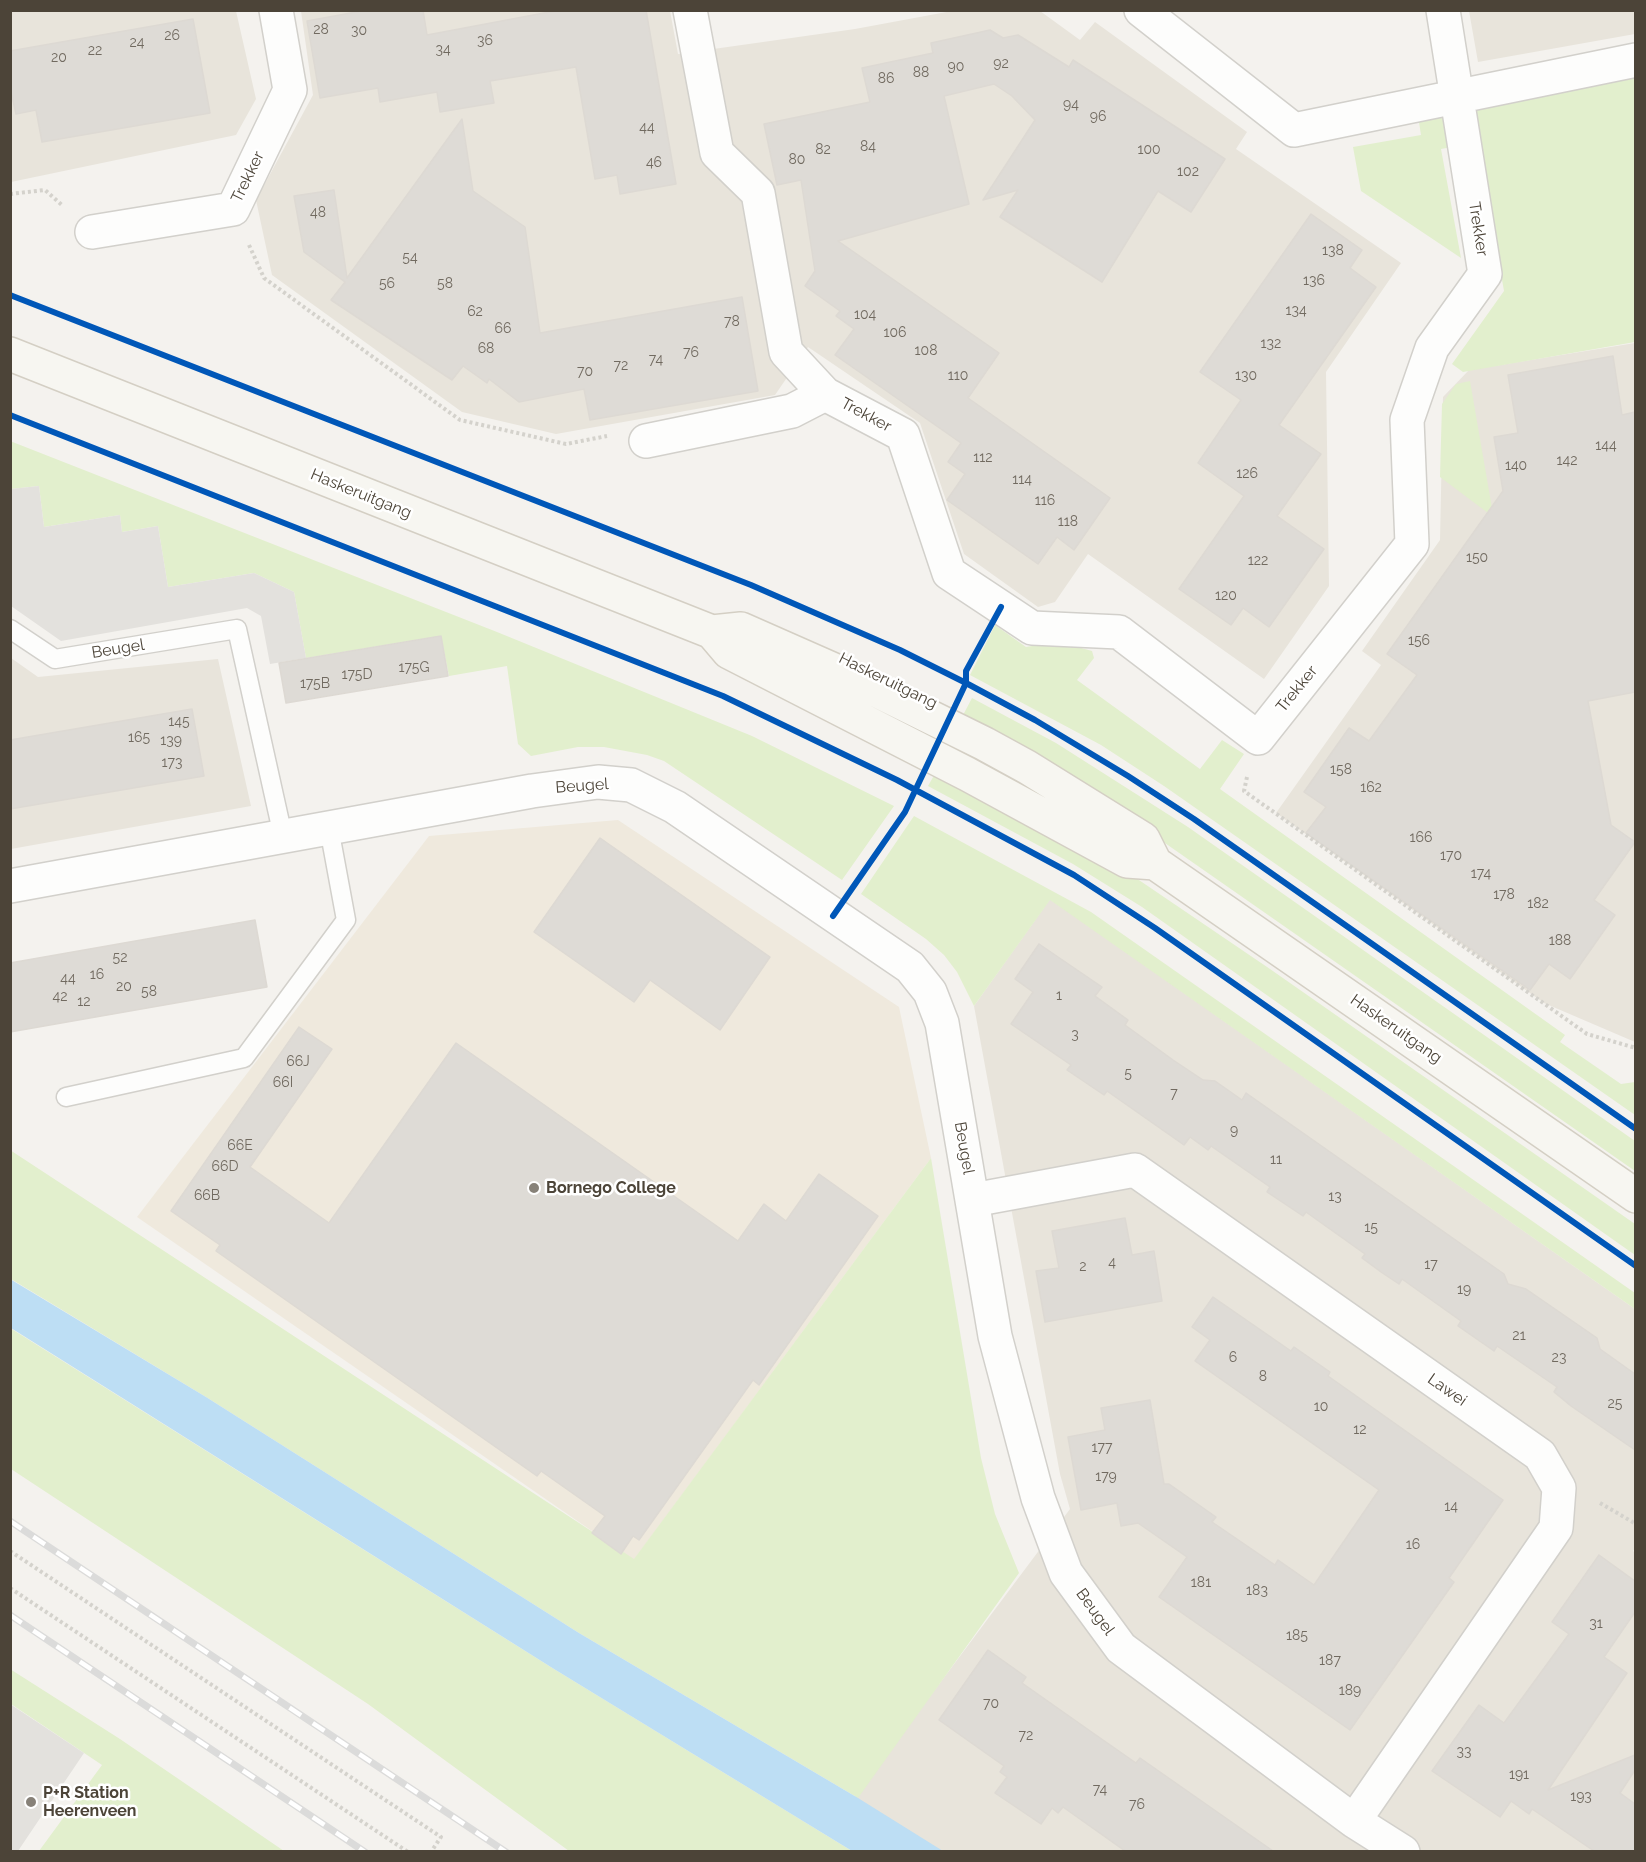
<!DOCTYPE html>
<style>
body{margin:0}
#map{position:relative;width:1646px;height:1862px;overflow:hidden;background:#f4f2ee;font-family:Raleway,sans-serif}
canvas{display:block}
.frame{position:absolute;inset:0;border:12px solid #4c4438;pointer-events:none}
</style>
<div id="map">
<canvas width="1646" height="1862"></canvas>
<div class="frame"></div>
</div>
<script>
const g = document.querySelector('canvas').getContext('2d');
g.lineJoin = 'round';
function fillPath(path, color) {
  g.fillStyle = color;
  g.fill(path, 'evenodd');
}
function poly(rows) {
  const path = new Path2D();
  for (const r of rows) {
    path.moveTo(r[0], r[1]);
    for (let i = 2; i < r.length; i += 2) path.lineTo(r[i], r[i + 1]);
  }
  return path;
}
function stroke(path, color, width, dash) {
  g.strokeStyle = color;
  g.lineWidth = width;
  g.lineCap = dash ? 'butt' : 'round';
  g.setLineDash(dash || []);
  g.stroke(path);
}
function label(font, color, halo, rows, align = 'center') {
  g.font = font + ' Raleway,sans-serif';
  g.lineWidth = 5;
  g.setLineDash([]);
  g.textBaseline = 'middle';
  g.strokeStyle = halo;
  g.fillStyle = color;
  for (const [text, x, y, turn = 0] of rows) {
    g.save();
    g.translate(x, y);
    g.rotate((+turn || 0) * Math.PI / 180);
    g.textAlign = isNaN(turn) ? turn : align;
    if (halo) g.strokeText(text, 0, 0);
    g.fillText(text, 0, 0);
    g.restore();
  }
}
fillPath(poly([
 [10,11,236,11,256,99,236,135,11,182],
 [301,11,670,11,678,54,855,29,952,11,1040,11,1080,40,1095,22,1247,132,1236,149,1401,263,1326,372,1329,586,1264,679,1088,554,1055,602,1038,607,964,554,920,423,808,347,775,395,556,434,462,412,272,275,256,200,313,95],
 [1469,11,1635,11,1635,34,1478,62],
 [1635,343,1635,1042,1544,1003,1276,813,1381,665,1362,651,1440,540,1443,397,1469,370],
 [11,658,38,677,218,659,251,806,11,849],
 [1050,899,1635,1309,1636,1547,1633,1551,1636,1553,1635,1851,905,1852,842,1814,1070,1509,1060,1474,974,1006]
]), '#e8e4db');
fillPath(poly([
 [618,820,899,1007,931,1158,634,1560,137,1217,429,836]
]), '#efe9dd');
fillPath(poly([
 [1635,78,1635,342,1463,372,1452,364,1504,291,1472,106],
 [1445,111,1452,147,1441,149,1461,258,1361,191,1353,147,1421,135,1418,116],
 [1470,381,1493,514,1492,516,1440,477,1442,404,1456,384],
 [10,441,497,632,752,736,894,806,842,880,664,761,647,755,604,747,578,747,531,756,518,744,507,666,449,676,441,636,306,658,294,592,254,573,168,587,158,526,122,532,120,515,44,527,39,486,11,489],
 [995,625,1026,647,1038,645,1074,646,1092,651,1094,658,1077,680,1200,769,1222,740,1244,754,1220,789,1565,1035,1560,1042,1621,1084,1635,1082,1635,1115,1164,786,1101,745,970,675],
 [972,698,1056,743,1188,827,1635,1141,1635,1171,1109,804,961,719],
 [936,772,1133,876,1270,969,1635,1224,1635,1255,1142,907,1073,864,928,786],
 [914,816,1091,912,1635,1293,1635,1309,1050,900,974,1006,957,972,944,955,926,939,861,894],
 [10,1150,634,1559,931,1158,981,1458,995,1514,1019,1573,858,1798,579,1633,206,1397,11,1279],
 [10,1328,554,1669,852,1851,569,1851,368,1704,11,1469],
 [10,1669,120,1739,284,1851,39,1851,102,1765,11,1704]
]), '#e2efcd');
fillPath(poly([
 [39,486,44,527,120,515,122,532,158,526,168,587,254,573,294,592,306,658,270,664,261,616,247,608,61,641,11,606,11,489],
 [10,1704,84,1753,18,1851,11,1851]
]), '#e3e1dd');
fillPath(poly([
 [10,1279,206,1397,579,1633,858,1798,943,1851,852,1851,554,1669,11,1328]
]), '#bddef4');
const building = poly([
 [367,10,423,10,427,35,560,10,646,10,676,184,620,194,617,175,595,179,576,67,490,81,494,103,440,112,437,92,380,102,378,88,320,98,307,21,367,10],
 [193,19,210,113,42,142,36,110,16,114,10,87,10,51,193,19],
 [990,30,1003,38,1018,35,1069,67,1073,60,1225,159,1191,212,1158,191,1102,282,1000,217,1018,190,983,200,1035,120,1012,96,994,84,944,96,969,204,838,241,999,353,968,398,1110,498,1074,550,1057,537,1038,564,947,500,965,474,948,462,961,443,835,355,854,329,836,316,840,311,805,286,815,271,801,180,777,185,764,124,870,102,862,68,933,53,931,43,990,30],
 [462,119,473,191,525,227,540,333,742,297,758,391,590,420,584,389,519,402,489,379,487,383,463,366,452,380,331,300,345,282,304,252,294,196,334,190,347,278,462,119],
 [1311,214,1362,250,1350,268,1376,287,1279,425,1321,454,1277,516,1324,549,1269,627,1243,608,1231,625,1179,589,1244,496,1198,463,1241,400,1200,372,1311,214],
 [1613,356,1622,415,1635,412,1635,692,1588,701,1611,825,1635,842,1594,900,1615,915,1570,979,1549,964,1530,990,1306,833,1326,807,1304,792,1349,728,1369,741,1417,675,1387,654,1503,491,1494,437,1518,433,1508,375,1613,356],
 [441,636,448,676,286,703,279,663,441,636],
 [192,709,204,776,10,809,10,740,192,709],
 [600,838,770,957,720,1030,650,980,634,1002,534,932,600,838],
 [255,920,267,987,10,1032,10,963,255,920],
 [1039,944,1102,987,1095,996,1128,1020,1125,1025,1173,1060,1203,1080,1215,1081,1242,1100,1246,1093,1504,1274,1508,1284,1526,1289,1597,1338,1600,1349,1635,1374,1635,1450,1571,1406,1554,1392,1557,1387,1497,1346,1494,1351,1458,1326,1461,1321,1402,1279,1399,1284,1381,1272,1362,1258,1365,1254,1306,1212,1303,1216,1267,1192,1270,1187,1211,1146,1208,1150,1190,1137,1184,1145,1107,1091,1104,1095,1067,1070,1071,1065,1011,1024,1033,992,1015,979,1039,944],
 [299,1027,332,1049,250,1167,329,1223,456,1043,738,1241,764,1204,786,1221,819,1174,878,1216,759,1385,753,1380,639,1540,633,1536,621,1554,592,1533,605,1516,541,1471,537,1476,216,1251,220,1245,171,1211,299,1027],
 [1125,1218,1132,1255,1154,1251,1162,1301,1045,1322,1036,1271,1059,1268,1052,1231,1125,1218],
 [1213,1297,1291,1351,1294,1347,1330,1372,1328,1376,1503,1500,1449,1578,1454,1582,1350,1730,1159,1597,1187,1557,1138,1523,1121,1526,1117,1503,1081,1510,1068,1437,1105,1430,1101,1408,1150,1400,1164,1484,1169,1484,1216,1517,1212,1522,1275,1565,1278,1560,1314,1585,1379,1490,1195,1361,1210,1340,1192,1327,1213,1297],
 [1599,1555,1635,1581,1635,1612,1604,1657,1627,1673,1548,1790,1635,1755,1635,1770,1620,1793,1635,1804,1635,1851,1594,1851,1532,1809,1529,1814,1511,1801,1500,1817,1432,1771,1479,1705,1504,1723,1569,1634,1552,1622,1599,1555],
 [988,1650,1026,1677,1022,1683,1093,1733,1136,1763,1140,1758,1273,1851,1125,1851,1063,1807,1058,1813,1052,1808,1041,1824,995,1793,1007,1777,1000,1772,1004,1766,939,1720,988,1650]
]);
fillPath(building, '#dedbd6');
stroke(building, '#ddd9d3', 1.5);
const service = poly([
 [10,629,55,659,237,629,283,836],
 [66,1097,244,1058,346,920,329,828]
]);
const minor = poly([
 [690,10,717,153,758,193,786,352,825,394,903,435,949,573,1032,628,1119,632,1258,738,1412,544,1407,420,1432,348,1485,274,1443,10],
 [1141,10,1294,130,1636,60],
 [92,232,233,209,290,90,276,10],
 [646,441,792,411,825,394],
 [10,886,532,791,598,782,631,785,675,807,910,967,930,992,942,1023,995,1336,1038,1498,1066,1573,1121,1648,1354,1821,1403,1852],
 [973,1200,1135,1170,1540,1455,1559,1488,1556,1528,1354,1821]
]);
const secondary = poly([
 [10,354,712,632,741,629,843,674,985,744,1027,767,1143,839,1155,863,1636,1196],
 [712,632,729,652,967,774,1127,861,1155,863]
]);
stroke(service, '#d2d0cb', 21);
stroke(minor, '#d2d0cb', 36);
stroke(secondary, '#d4cfc4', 36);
stroke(poly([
 [10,194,45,190,62,205],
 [249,245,264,278,460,420,566,444,607,436],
 [1247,777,1244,791,1587,1034,1636,1048],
 [1600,1503,1636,1524],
 [10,1551,441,1837,431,1852],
 [10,1588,408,1852]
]), '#d4d2cc', 4, [3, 3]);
stroke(service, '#fdfdfc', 18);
stroke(minor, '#fdfdfc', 33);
stroke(secondary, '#f7f6f1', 33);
const rail = poly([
 [10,1521,506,1852],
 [10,1615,365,1852]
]);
stroke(rail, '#dbdbda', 7);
stroke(rail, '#fff', 4.5, [14]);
stroke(poly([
 [10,295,751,585,900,650,966,683,1035,720,1128,776,1194,819,1636,1129],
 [10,415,723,696,897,780,1074,875,1155,928,1636,1266],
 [833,916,905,812,966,683,966,671,1001,607]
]), '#0057b8', 6);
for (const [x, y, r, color] of [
 [534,1188,6,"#878178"],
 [31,1802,6,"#878178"]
]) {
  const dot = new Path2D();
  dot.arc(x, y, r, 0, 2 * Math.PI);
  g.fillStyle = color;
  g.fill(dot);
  stroke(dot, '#fff', 2);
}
label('14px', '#716a60', null, [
 ["28",321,30],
 ["30",359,31],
 ["26",172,36],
 ["36",485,41],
 ["24",137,43],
 ["34",443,50],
 ["22",95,51],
 ["20",59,58],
 ["92",1001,64],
 ["90",956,67],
 ["88",921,73],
 ["86",886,79],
 ["94",1071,105],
 ["96",1098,117],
 ["44",647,128],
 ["84",868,147],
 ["82",823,150],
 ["100",1149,150],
 ["80",797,160],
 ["46",654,163],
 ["102",1188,172],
 ["48",318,213],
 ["138",1333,251],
 ["54",410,258],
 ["136",1314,281],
 ["56",387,284],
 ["58",445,284],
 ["134",1296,311],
 ["62",475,312],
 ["104",865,315],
 ["78",732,322],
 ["66",503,329],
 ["106",895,333],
 ["132",1271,344],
 ["68",486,349],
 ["108",926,351],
 ["76",691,353],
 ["74",656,360],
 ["72",621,366],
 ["70",585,372],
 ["110",958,376],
 ["130",1246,376],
 ["144",1606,446],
 ["112",983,458],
 ["142",1567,461],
 ["140",1516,466],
 ["126",1247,474],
 ["114",1022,480],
 ["116",1045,501],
 ["118",1068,522],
 ["150",1477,558],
 ["122",1258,561],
 ["120",1226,596],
 ["156",1419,641],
 ["175G",414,668],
 ["175D",357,675],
 ["175B",315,684],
 ["145",179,722],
 ["165",139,738],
 ["139",171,741],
 ["173",172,763],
 ["158",1341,770],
 ["162",1371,788],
 ["166",1421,838],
 ["170",1451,856],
 ["174",1481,874],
 ["178",1504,895],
 ["182",1538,904],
 ["188",1560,941],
 ["52",120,958],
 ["16",97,975],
 ["44",68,979],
 ["20",124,987],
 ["58",149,992],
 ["1",1059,996],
 ["42",60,997],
 ["12",84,1002],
 ["3",1075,1035],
 ["66J",298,1062],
 ["5",1128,1074],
 ["66I",283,1083],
 ["7",1174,1094],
 ["9",1234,1131],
 ["66E",240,1146],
 ["11",1276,1160],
 ["66D",225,1167],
 ["66B",207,1196],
 ["13",1335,1197],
 ["15",1371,1228],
 ["4",1112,1263],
 ["17",1431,1265],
 ["2",1083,1267],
 ["19",1464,1290],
 ["21",1519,1336],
 ["6",1233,1358],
 ["23",1559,1358],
 ["8",1263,1377],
 ["25",1615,1404],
 ["10",1321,1407],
 ["12",1360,1430],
 ["177",1102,1448],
 ["179",1106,1477],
 ["14",1451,1507],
 ["16",1413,1545],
 ["181",1201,1583],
 ["183",1257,1591],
 ["31",1596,1624],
 ["185",1297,1636],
 ["187",1330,1661],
 ["189",1350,1691],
 ["70",991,1704],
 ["72",1026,1736],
 ["33",1464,1752],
 ["191",1519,1775],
 ["74",1100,1790],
 ["193",1581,1797],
 ["76",1137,1805]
]);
label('16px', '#4c4438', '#fff', [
 ["Trekker",248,177,-64],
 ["Trekker",1478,229,81],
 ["Trekker",866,415,28],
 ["Haskeruitgang",361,494,22],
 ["Beugel",118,649,-9],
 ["Haskeruitgang",888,681,26],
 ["Trekker",1297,689,-51],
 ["Beugel",582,786,-4],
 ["Haskeruitgang",1396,1029,35],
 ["Beugel",964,1148,80],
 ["Lawei",1447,1390,35],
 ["Beugel",1095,1612,54]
]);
label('bold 16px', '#4c4438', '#fff', [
 ["Bornego College",546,1188],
 ["P+R Station",43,1793],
 ["Heerenveen",43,1811]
], 'left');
</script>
